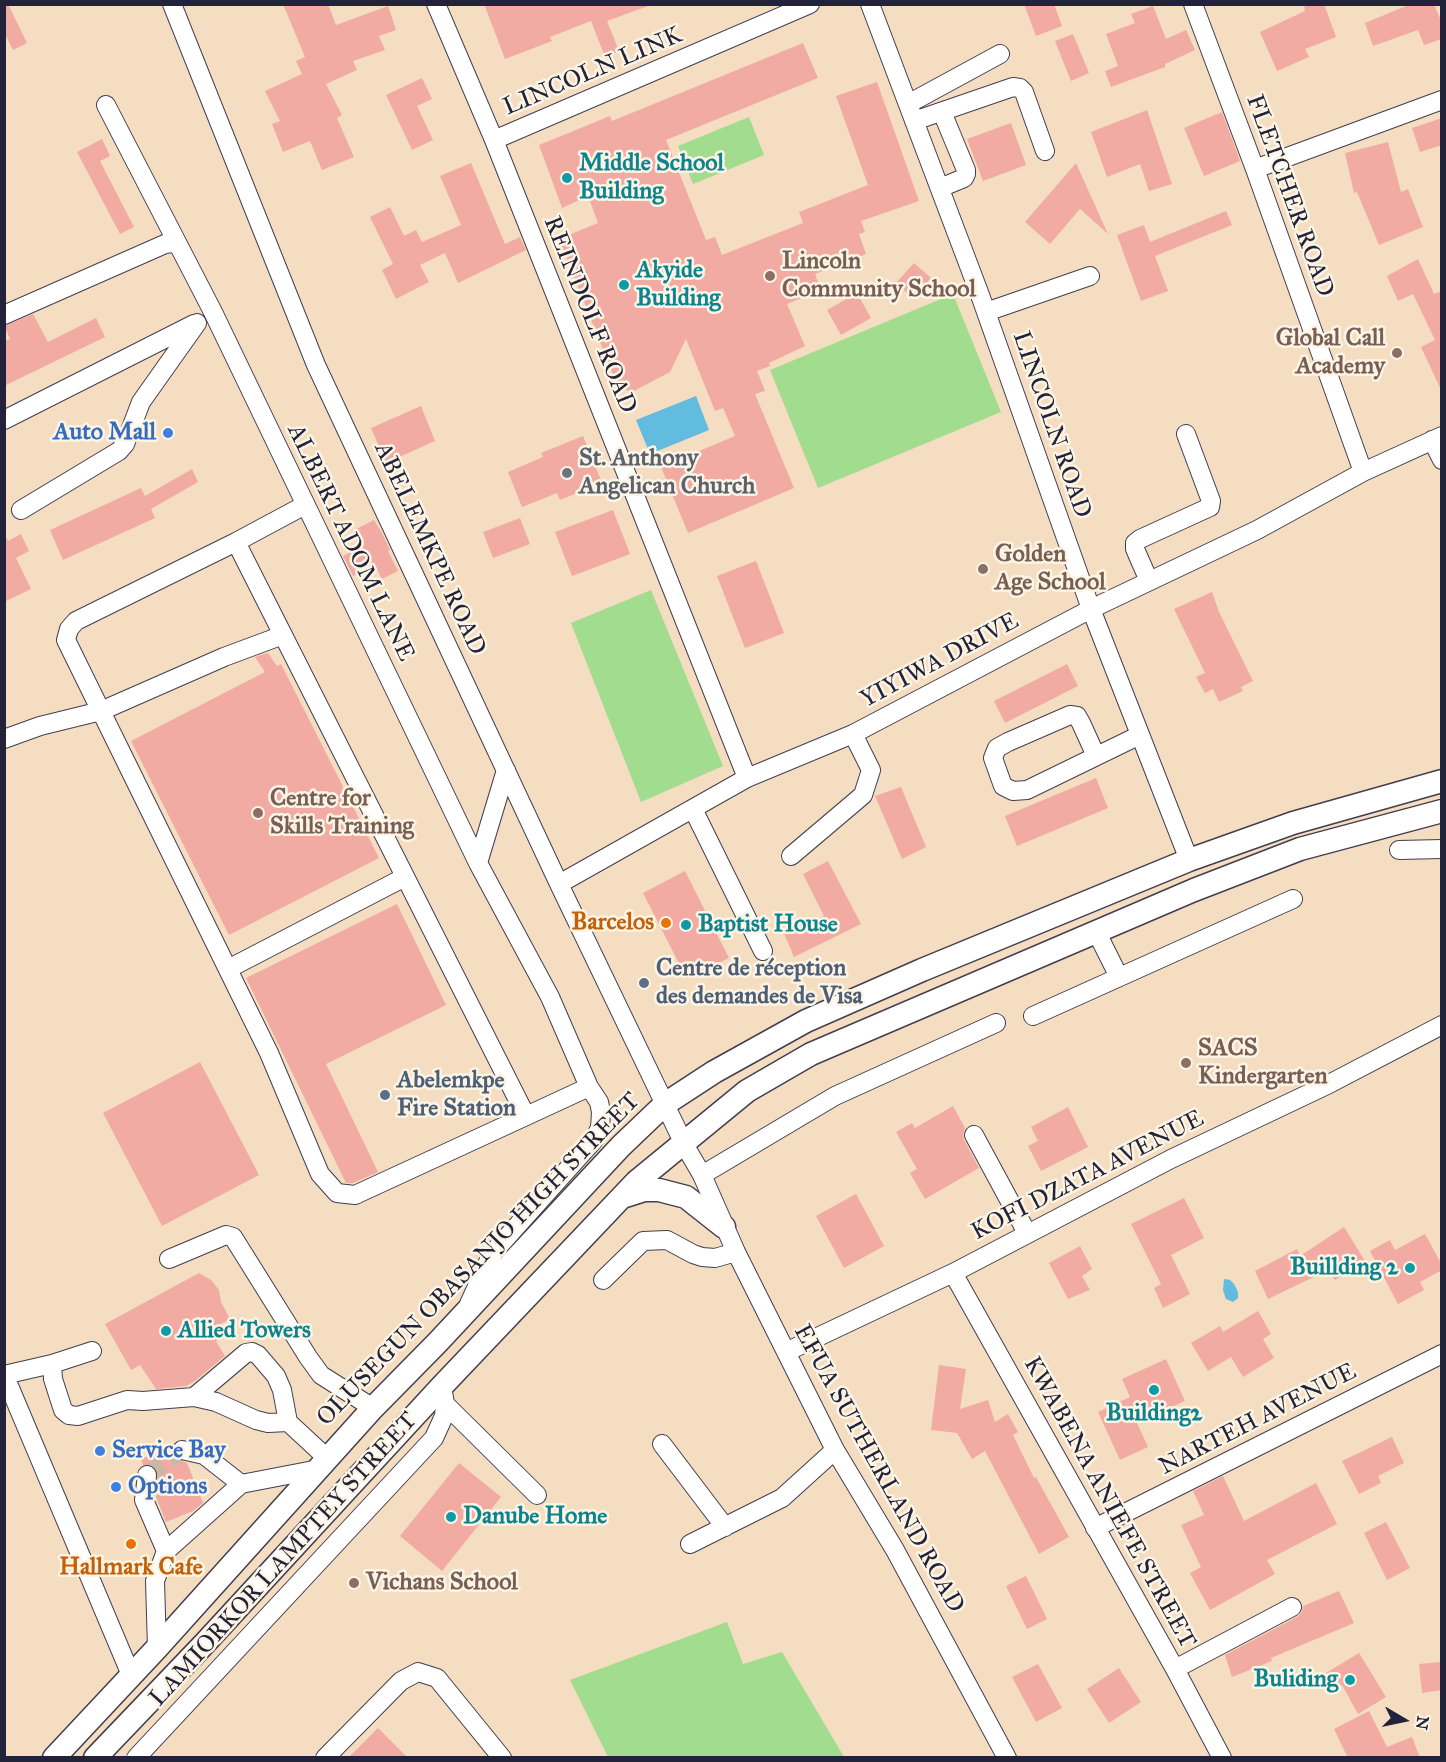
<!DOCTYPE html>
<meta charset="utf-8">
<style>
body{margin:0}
#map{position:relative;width:1446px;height:1762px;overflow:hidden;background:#f4ddc1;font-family:"IM FELL Great Primer",serif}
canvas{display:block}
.frame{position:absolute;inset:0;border:6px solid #22223b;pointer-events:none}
.north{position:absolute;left:1374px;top:1690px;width:60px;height:60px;-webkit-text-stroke:4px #fcf5e5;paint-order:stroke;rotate:99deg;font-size:16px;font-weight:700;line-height:24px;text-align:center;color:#22223b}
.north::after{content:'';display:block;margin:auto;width:21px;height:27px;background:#22223b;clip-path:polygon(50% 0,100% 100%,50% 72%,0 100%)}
</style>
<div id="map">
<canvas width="1446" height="1762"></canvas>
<div class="frame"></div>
<div class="north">N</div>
</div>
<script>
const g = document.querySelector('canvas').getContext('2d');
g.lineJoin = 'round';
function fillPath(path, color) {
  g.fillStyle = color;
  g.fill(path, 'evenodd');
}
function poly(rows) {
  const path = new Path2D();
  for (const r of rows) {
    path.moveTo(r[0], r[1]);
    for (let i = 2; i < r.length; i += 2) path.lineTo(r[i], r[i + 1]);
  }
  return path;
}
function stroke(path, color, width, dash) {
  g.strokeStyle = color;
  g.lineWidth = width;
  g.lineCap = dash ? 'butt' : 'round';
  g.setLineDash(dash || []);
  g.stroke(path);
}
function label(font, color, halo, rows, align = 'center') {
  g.font = font + ' "IM FELL Great Primer",serif';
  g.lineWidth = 5;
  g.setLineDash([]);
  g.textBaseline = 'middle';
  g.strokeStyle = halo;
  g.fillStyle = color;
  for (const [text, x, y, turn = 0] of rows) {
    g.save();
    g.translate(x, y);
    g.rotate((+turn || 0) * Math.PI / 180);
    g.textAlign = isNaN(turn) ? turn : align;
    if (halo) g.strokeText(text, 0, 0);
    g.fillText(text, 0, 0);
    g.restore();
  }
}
fillPath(poly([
 [749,117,764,155,693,184,678,146],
 [953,294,1001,412,818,488,770,370],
 [651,590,723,766,641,802,571,623],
 [727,1622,743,1664,782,1652,844,1757,608,1757,570,1680]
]), '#a2dc8f');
fillPath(poly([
 [696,396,709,430,650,454,636,420],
 [1224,1279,1230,1280,1234,1284,1238,1292,1238,1298,1233,1302,1226,1299,1223,1290]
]), '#61bcdf');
fillPath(poly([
 [4,4,8,4,27,43,13,50,4,32],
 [283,4,328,4,336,25,388,6,396,30,379,36,385,50,353,61,357,70,326,84,342,115,337,118,354,157,322,170,310,141,283,152,272,124,280,121,265,91,302,74,296,61,305,57],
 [484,4,648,4,648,6,607,21,619,51,605,57,591,21,550,37,552,41,505,59],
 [1024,4,1054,4,1062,26,1036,36],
 [1311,4,1324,4,1336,37,1305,49,1309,57,1277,71,1260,32,1305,11,1304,7],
 [1411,4,1434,4,1442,23,1442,39,1424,45,1418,30,1373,46,1365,23],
 [1153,6,1166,39,1186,30,1195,50,1165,64,1165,67,1111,87,1105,71,1118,66,1106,34,1135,23,1131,14],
 [1073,34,1089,73,1071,81,1055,41],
 [803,43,818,78,666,140,706,240,715,237,722,255,803,223,799,212,868,185,836,96,877,82,919,201,861,221,865,232,859,234,866,254,815,274,821,290,787,304,805,346,769,363,770,366,757,371,765,391,755,394,794,488,688,533,661,467,735,436,723,408,715,411,686,339,670,372,632,392,618,387,559,239,598,223,588,196,562,208,539,145,610,116,612,121],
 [422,78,432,99,417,106,433,140,412,150,386,95],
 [1147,110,1172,184,1149,191,1140,164,1107,177,1091,132],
 [1222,112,1240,161,1204,176,1184,128],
 [1442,118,1442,145,1420,152,1412,128],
 [1011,123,1026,165,983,181,967,139],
 [102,139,110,156,100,161,134,227,120,234,77,152],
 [1388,142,1401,192,1408,189,1423,227,1379,245,1357,192,1354,193,1345,153],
 [471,163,505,244,520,237,526,250,458,283,445,253,420,265,429,282,396,299,382,270,393,264,370,217,390,207,404,236,416,230,422,242,461,225,440,176],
 [1076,163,1108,234,1080,209,1050,244,1025,222],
 [1226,211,1232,225,1155,256,1168,291,1141,301,1117,235,1144,225,1150,242],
 [1418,259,1434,294,1442,291,1442,392,1421,347,1435,340,1413,294,1398,301,1387,276],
 [914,263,931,278,913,298,896,283],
 [857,293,871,318,841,335,827,310],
 [33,314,48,342,96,318,105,337,4,386,4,341,10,339,4,326],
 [421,406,435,441,386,463,371,428],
 [583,436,602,483,560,500,557,493,522,507,508,472,543,457,541,453],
 [192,469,198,482,151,509,155,518,63,560,50,530,141,488,145,496],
 [613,510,630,554,572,576,555,532],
 [520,518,530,544,493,558,483,532],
 [374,520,382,533,390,550,388,551,398,571,382,579,375,565,353,576,343,556,364,545,356,529],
 [4,534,8,541,21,534,29,551,16,558,31,589,4,602],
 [756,561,784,633,745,648,717,576],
 [1212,592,1219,612,1253,681,1241,687,1243,691,1219,702,1213,689,1205,693,1196,677,1205,673,1174,609],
 [268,653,277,666,281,664,379,858,229,935,131,741,265,672,255,657],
 [1067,664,1078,686,1005,723,994,701],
 [1096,778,1108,808,1017,846,1005,816],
 [901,787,926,847,902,859,875,796],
 [828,861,861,924,794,957,784,933,824,916,803,874],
 [685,871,729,958,687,979,643,893],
 [397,904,446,1005,326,1064,378,1172,353,1183,346,1183,246,978],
 [200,1062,259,1175,162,1226,103,1113],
 [953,1106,965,1128,963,1134,964,1140,979,1168,925,1199,910,1173,917,1169,896,1132,912,1123,915,1128],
 [1068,1107,1088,1147,1041,1171,1028,1146,1038,1141,1031,1127],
 [856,1194,884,1246,844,1268,816,1216],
 [1184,1198,1204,1238,1171,1255,1190,1294,1163,1308,1154,1288,1161,1284,1131,1224],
 [1344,1227,1365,1261,1335,1280,1328,1270,1268,1299,1255,1271,1297,1249,1300,1256],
 [1425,1234,1442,1265,1442,1270,1420,1282,1424,1290,1398,1304,1370,1251,1390,1240,1395,1250],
 [1080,1246,1092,1269,1082,1276,1090,1290,1068,1299,1049,1263],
 [199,1273,211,1280,219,1290,221,1302,230,1319,219,1325,226,1336,216,1341,225,1356,195,1381,186,1386,156,1389,140,1365,131,1370,105,1324],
 [1258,1311,1271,1334,1263,1339,1274,1358,1243,1377,1231,1357,1208,1371,1191,1343,1220,1326,1223,1332],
 [1166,1359,1185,1401,1137,1423,1148,1447,1120,1460,1098,1412,1130,1397,1122,1379],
 [939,1365,966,1369,960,1409,988,1400,995,1422,1008,1414,1018,1432,1013,1435,1034,1478,1036,1477,1069,1537,1039,1554,985,1451,972,1459,957,1433,931,1430],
 [1392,1437,1404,1463,1378,1476,1381,1483,1359,1494,1342,1461],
 [171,1447,171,1453,174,1458,187,1463,203,1503,193,1511,166,1522,156,1497,158,1471,153,1466,143,1465,141,1459],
 [459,1463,501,1497,442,1571,400,1536],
 [1223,1476,1244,1521,1316,1483,1337,1524,1267,1560,1275,1574,1210,1610,1190,1573,1201,1567,1181,1525,1204,1515,1193,1491],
 [1386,1522,1410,1568,1387,1580,1364,1533],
 [1026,1576,1047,1619,1027,1629,1006,1586],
 [1339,1591,1354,1623,1271,1658,1272,1661,1232,1677,1225,1655,1297,1617,1302,1612,1303,1606],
 [1359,1653,1386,1697,1358,1714,1342,1685,1330,1692,1321,1676],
 [1442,1662,1442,1690,1422,1693,1419,1664],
 [1038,1664,1062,1708,1036,1722,1012,1677],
 [1119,1668,1141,1702,1109,1723,1087,1689],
 [1369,1711,1387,1747,1412,1737,1420,1758,1348,1758,1334,1729],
 [378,1728,408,1758,348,1758]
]), '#f1aba3');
stroke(poly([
 [147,1475,182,1450]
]), '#cab8a6', 18, [18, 9]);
const minor = poly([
 [172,4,316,365,559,884,684,1144,702,1175,736,1252,835,1450,895,1550,1007,1758],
 [436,4,494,140,747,778],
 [870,4,980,295,1091,609,1189,860],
 [1193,4,1255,169,1363,472],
 [908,104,1000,54],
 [106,105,213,312,478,863],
 [914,121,1013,87,1020,88,1024,92,1045,151],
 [494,140,810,4],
 [1255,169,1442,100],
 [940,188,964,178,966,174,966,170,942,112],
 [986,312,1090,276],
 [4,315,165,244,172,243,178,245],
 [4,420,194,324],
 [1432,440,1442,460],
 [305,505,236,542,76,621,69,629,66,640,269,1053,320,1174,337,1193,355,1195,589,1087],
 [21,510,119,451,125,444,141,402,197,323],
 [236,542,526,1116],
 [1149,581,1135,549,1135,543,1140,539,1210,507,1211,501,1186,434],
 [4,739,40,726,101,711,224,657,283,635],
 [1096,756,1081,723,1077,716,1070,715,1008,742,997,748,993,758,1003,786,1013,791,1027,790,1140,735],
 [693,809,763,951],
 [1399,850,1442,849],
 [791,856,863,795,871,770,853,734],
 [559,884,747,778,853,734,1091,609,1257,530,1363,472,1442,436],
 [1096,931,1119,977],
 [228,969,405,877],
 [1033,1016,1293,899],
 [974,1135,1027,1233],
 [702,1175,835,1096,996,1023],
 [169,1259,226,1235,233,1237,308,1357,321,1375,373,1408],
 [953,1273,1175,1669,1222,1758],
 [603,1280,643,1241,667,1240,693,1254,702,1257,715,1258,736,1252],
 [469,1304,489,1260,498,1247,593,1141,600,1128,601,1112,599,1102,589,1087,550,997,478,863,506,770],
 [92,1351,52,1364,53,1379,63,1410,69,1415,78,1416,127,1400,143,1401,194,1397,216,1402,256,1420,268,1423,288,1422,328,1459],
 [786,1352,953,1273,1171,1159,1329,1084,1442,1025],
 [4,1374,131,1675],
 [4,1375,52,1364],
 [194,1397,246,1353,252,1352,258,1355,276,1376,282,1390,288,1422],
 [445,1404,537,1495],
 [662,1444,725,1527],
 [182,1450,204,1455,241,1484],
 [147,1475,144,1500,166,1551],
 [1095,1528,1442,1354],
 [690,1544,782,1498,835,1450],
 [157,1648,155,1581,166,1551,241,1484,319,1469],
 [1175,1669,1292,1607],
 [136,1758,434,1438,444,1416,445,1404,442,1386],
 [325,1758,401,1681,418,1672,437,1678,502,1758]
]);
const major = poly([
 [622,1197,644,1190,659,1190,686,1197,724,1227],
 [54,1758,157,1648,373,1408,437,1343,621,1146,665,1104,714,1072,806,1021,922,970,1189,860,1293,823,1442,781],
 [95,1758,205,1643,442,1386,636,1182,747,1091,811,1054,1194,890,1300,849,1442,811]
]);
stroke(minor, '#423e4f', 20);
stroke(major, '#423e4f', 25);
stroke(minor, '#fff', 18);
stroke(major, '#fff', 22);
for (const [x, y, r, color] of [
 [567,178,6,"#0f9aa8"],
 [770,276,6,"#8d6e63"],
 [624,285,6,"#0f9aa8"],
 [1397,353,6,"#8d6e63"],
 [168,433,6,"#3f7fe0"],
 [567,473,6,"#6b7280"],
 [983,569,6,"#8d6e63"],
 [258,813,6,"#8d6e63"],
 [666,923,6,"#e8710a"],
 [686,925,6,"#0f9aa8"],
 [644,983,6,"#5c6f8a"],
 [1186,1063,6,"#8d6e63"],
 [385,1095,6,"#5c6f8a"],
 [1410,1268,6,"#0f9aa8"],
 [166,1331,6,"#0f9aa8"],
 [1154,1390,6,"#0f9aa8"],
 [100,1451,6,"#3f7fe0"],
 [116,1487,6,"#3f7fe0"],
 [451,1517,6,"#0f9aa8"],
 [131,1544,6,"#e8710a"],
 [354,1583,6,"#8d6e63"],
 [1350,1680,6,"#0f9aa8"]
]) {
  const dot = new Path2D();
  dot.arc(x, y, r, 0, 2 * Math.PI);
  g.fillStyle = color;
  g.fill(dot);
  stroke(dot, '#fcf5e5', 2);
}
label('24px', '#22223b', '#fcf5e5', [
 ["LINCOLN LINK",593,72,-23],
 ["FLETCHER ROAD",1289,196,70],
 ["REINDOLF ROAD",589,315,68],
 ["LINCOLN ROAD",1051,425,71],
 ["ALBERT ADOM LANE",350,543,64],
 ["ABELEMKPE ROAD",429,549,65],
 ["YIYIWA DRIVE",940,661,-28],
 ["KOFI DZATA AVENUE",1088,1176,-27],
 ["OLUSEGUN OBASANJO HIGH STREET",479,1260,-46],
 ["NARTEH AVENUE",1258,1420,-27],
 ["EFUA SUTHERLAND ROAD",878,1469,61],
 ["KWABENA ANIEFE STREET",1109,1503,61],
 ["LAMIORKOR LAMPTEY STREET",284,1560,-48]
]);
label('bold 24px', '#0d838f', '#fcf5e5', [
 ["Middle School",579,164],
 ["Building",579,192],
 ["Akyide",636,271],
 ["Building",636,299],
 ["Baptist House",698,925],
 ["Buillding 2",1398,1268,"right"],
 ["Allied Towers",178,1331],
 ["Building2",1154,1414,"center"],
 ["Danube Home",463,1517],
 ["Buliding",1338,1680,"right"]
], 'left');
label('bold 24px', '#785e54', '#fcf5e5', [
 ["Lincoln",782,262],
 ["Community School",782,290],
 ["Global Call",1385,339,"right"],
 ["Academy",1385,367,"right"],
 ["Golden",995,555],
 ["Age School",995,583],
 ["Centre for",270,799],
 ["Skills Training",270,827],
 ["SACS",1198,1049],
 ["Kindergarten",1198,1077],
 ["Vichans School",366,1583]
], 'left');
label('bold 24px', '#366cbe', '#fcf5e5', [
 ["Auto Mall",156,433,"right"],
 ["Service Bay",112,1451],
 ["Options",128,1487]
], 'left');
label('bold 24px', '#5b616d', '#fcf5e5', [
 ["St. Anthony",579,459],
 ["Angelican Church",579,487]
], 'left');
label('bold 24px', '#c56008', '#fcf5e5', [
 ["Barcelos",654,923],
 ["Hallmark Cafe",131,1568,"center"]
], 'right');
label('bold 24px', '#4e5e75', '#fcf5e5', [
 ["Centre de réception",656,969],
 ["des demandes de Visa",656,997],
 ["Abelemkpe",397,1081],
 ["Fire Station",397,1109]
], 'left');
</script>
